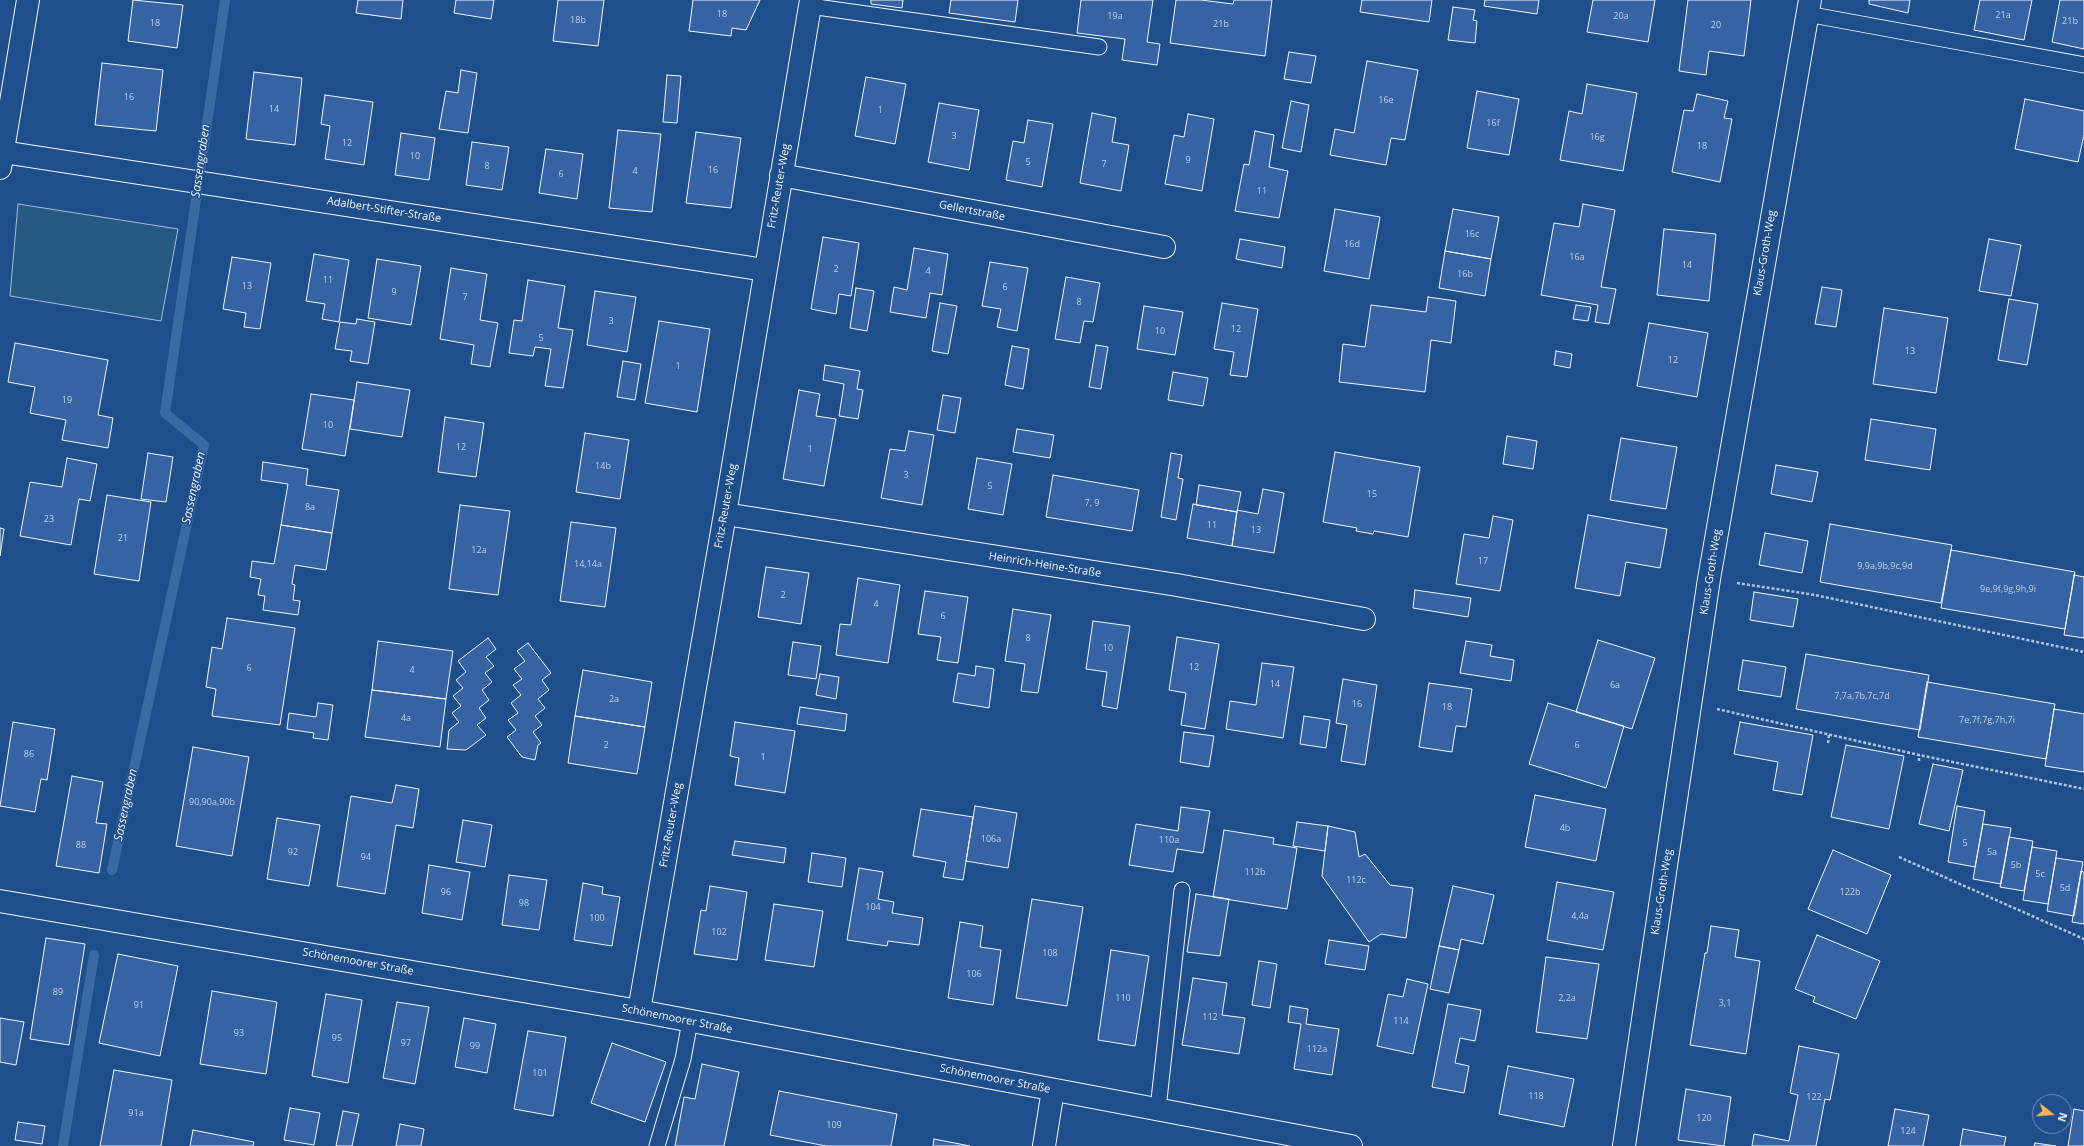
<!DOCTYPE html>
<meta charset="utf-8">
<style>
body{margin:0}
#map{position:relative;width:2084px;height:1146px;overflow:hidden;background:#1f4e8c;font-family:"Open Sans",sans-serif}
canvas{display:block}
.north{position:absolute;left:2032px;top:1094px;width:40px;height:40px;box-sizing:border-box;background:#1f4e8c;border:1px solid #7391ba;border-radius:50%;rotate:107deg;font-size:11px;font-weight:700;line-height:16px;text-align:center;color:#f2f6ff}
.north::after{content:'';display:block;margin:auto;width:14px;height:18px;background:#ffb74d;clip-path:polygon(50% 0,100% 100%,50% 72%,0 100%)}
</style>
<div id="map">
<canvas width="2084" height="1146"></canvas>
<div class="north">N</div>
</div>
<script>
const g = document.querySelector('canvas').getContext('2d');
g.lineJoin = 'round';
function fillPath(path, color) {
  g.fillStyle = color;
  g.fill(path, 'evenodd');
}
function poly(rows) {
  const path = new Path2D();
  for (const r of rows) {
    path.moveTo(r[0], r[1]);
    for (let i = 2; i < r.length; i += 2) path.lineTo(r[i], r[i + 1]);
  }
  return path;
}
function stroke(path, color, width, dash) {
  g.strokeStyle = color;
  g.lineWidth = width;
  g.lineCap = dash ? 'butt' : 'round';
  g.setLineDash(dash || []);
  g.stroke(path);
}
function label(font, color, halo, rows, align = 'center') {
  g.font = font + ' "Open Sans",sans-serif';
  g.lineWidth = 3;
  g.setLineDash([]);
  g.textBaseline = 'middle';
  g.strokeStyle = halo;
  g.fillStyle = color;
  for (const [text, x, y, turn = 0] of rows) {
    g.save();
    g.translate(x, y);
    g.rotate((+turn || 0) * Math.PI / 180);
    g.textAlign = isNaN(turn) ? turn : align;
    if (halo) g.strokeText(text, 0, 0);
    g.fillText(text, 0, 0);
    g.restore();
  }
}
const green = poly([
 [18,204,178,229,161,321,10,296,18,204]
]);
fillPath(green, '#245a82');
stroke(green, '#a8bbd7', 1);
stroke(poly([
 [112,870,204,445,165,413,225,0],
 [63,1146,94,955]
]), '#3b69a3', 10);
const building = poly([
 [133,0,183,5,177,48,128,41,133,0],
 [358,0,403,0,401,19,356,13,358,0],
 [456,0,494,0,491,19,454,13,456,0],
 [558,0,604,0,598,46,553,41,558,0],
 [693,0,760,0,746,30,732,28,731,36,689,31,693,0],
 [871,0,903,0,902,8,871,4,871,0],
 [951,0,1018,0,1015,22,949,13,951,0],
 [1081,0,1153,0,1147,42,1160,44,1157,65,1122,60,1125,39,1077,33,1081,0],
 [1176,0,1201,0,1233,4,1234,0,1272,0,1265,56,1170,43,1176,0],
 [1362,0,1432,0,1429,22,1360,12,1362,0],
 [1485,0,1539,0,1537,14,1484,6,1485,0],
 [1593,0,1655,0,1648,42,1587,32,1593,0],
 [1688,0,1751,0,1744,56,1709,51,1706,75,1679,71,1688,0],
 [1869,0,1910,0,1908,13,1869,4,1869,0],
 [1980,0,2032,0,2024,40,1974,30,1980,0],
 [2060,0,2084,0,2084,49,2052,42,2060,0],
 [1453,7,1475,10,1473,20,1477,21,1475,43,1448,40,1453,7],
 [1289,52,1316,56,1311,83,1284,79,1289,52],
 [1367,61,1418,70,1405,140,1391,138,1386,165,1330,155,1335,129,1354,133,1367,61],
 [102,63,163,70,156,131,95,125,102,63],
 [461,70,477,73,468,133,439,129,446,91,458,93,461,70],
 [254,72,302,78,295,145,246,139,254,72],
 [667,75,681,76,677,123,663,122,667,75],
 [866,77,906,84,895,144,855,136,866,77],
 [1587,84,1637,93,1623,171,1560,160,1569,111,1582,114,1587,84],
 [1477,91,1519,99,1509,155,1467,148,1477,91],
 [1697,94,1728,101,1724,118,1732,119,1720,182,1672,172,1684,110,1693,111,1697,94],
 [325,95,373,102,364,165,325,159,330,126,321,124,325,95],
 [2025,99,2084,111,2084,135,2078,162,2015,149,2025,99],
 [1291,101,1309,105,1301,152,1282,148,1291,101],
 [939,103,979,110,969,170,928,162,939,103],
 [1092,113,1116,118,1112,142,1129,145,1121,191,1080,183,1092,113],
 [1188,114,1214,119,1202,191,1165,184,1174,135,1184,137,1188,114],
 [1028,120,1053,124,1042,187,1006,180,1013,141,1024,143,1028,120],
 [618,130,661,134,652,212,609,208,618,130],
 [1255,131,1274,135,1269,167,1288,171,1279,218,1235,211,1244,164,1249,165,1255,131],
 [696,132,741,138,731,208,686,203,696,132],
 [401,133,435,138,429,180,395,175,401,133],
 [472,142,509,147,502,190,466,185,472,142],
 [546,149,583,154,577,199,539,193,546,149],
 [1583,204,1615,210,1601,287,1616,289,1609,324,1595,322,1598,305,1541,295,1554,223,1579,227,1583,204],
 [1335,209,1380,217,1369,279,1324,271,1335,209],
 [1453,209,1499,217,1491,259,1445,251,1453,209],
 [1664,229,1716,234,1709,301,1657,295,1664,229],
 [823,237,859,243,851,296,839,294,836,314,811,309,823,237],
 [1240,239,1285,247,1282,268,1236,259,1240,239],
 [1989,239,2021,245,2011,296,1979,291,1989,239],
 [914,248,948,254,942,295,930,293,926,318,890,312,894,287,907,290,914,248],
 [1445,251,1491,259,1485,296,1439,288,1445,251],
 [314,254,349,260,339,322,322,319,325,304,306,301,314,254],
 [232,257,271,263,260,329,244,327,246,313,223,309,232,257],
 [377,259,421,266,411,325,368,318,377,259],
 [990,262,1028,268,1017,331,997,327,1001,309,982,306,990,262],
 [451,268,487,274,480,320,498,323,490,367,471,364,474,345,440,339,451,268],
 [1066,277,1100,283,1093,322,1084,321,1080,343,1055,339,1066,277],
 [528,280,565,286,558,328,573,330,563,388,545,386,551,349,535,347,533,356,509,353,514,320,522,321,528,280],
 [1822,287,1842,290,1836,327,1815,324,1822,287],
 [856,288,874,291,867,331,850,328,856,288],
 [595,291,636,297,627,352,587,345,595,291],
 [1428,297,1456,301,1451,343,1431,340,1425,392,1339,382,1343,344,1365,347,1371,305,1426,312,1428,297],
 [2009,299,2038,304,2027,365,1998,360,2009,299],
 [940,303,957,306,948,354,932,351,940,303],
 [1222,303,1258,309,1247,377,1230,375,1234,352,1214,349,1222,303],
 [1576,305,1591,307,1588,321,1573,319,1576,305],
 [1144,306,1183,312,1175,355,1137,349,1144,306],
 [1884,308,1948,318,1936,393,1873,384,1884,308],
 [357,319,375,322,368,364,350,361,352,351,335,349,340,322,356,324,357,319],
 [659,321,710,329,697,412,645,403,659,321],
 [1649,323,1708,333,1697,397,1637,386,1649,323],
 [15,343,108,360,98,415,113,418,108,448,62,440,66,420,30,413,35,387,8,382,15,343],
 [1096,345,1108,347,1101,389,1089,387,1096,345],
 [1012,346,1029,349,1023,389,1005,385,1012,346],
 [1556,351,1572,354,1570,368,1554,365,1556,351],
 [623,361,641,364,635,400,617,397,623,361],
 [825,365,860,371,857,389,863,390,858,419,839,416,844,384,823,380,825,365],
 [1173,372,1208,378,1203,406,1168,400,1173,372],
 [357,382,410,390,402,437,350,429,357,382],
 [799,390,820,394,816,416,836,419,824,486,783,479,799,390],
 [311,394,354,400,345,456,302,449,311,394],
 [943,395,961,398,955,433,937,430,943,395],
 [445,417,484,423,476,477,438,472,445,417],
 [1871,419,1936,429,1930,470,1865,460,1871,419],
 [1017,429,1054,435,1050,458,1013,452,1017,429],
 [909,431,934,435,922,505,881,498,890,449,905,451,909,431],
 [585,433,629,440,620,499,576,492,585,433],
 [1507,436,1537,441,1533,469,1503,464,1507,436],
 [1621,438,1677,447,1666,509,1610,500,1621,438],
 [1335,452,1420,467,1408,537,1374,531,1373,534,1356,531,1357,528,1323,522,1335,452],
 [148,453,173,457,166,502,141,499,148,453],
 [1171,453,1182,455,1178,478,1183,479,1176,520,1161,517,1171,453],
 [67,458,97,464,90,501,79,499,71,545,20,536,30,482,62,487,67,458],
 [977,458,1012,464,1003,515,968,509,977,458],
 [263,462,308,469,306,485,339,490,332,533,281,525,288,484,261,480,263,462],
 [1776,465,1818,472,1812,502,1771,494,1776,465],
 [1053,475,1139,490,1132,531,1046,517,1053,475],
 [1199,485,1241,492,1237,512,1196,505,1199,485],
 [1263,489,1284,493,1274,553,1232,546,1237,510,1258,514,1263,489],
 [107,495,151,502,139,581,94,574,107,495],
 [1193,504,1237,512,1232,546,1187,538,1193,504],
 [460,505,510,511,498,595,449,589,460,505],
 [1588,515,1667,529,1660,568,1626,562,1620,596,1575,588,1588,515],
 [1493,516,1513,520,1500,591,1456,584,1464,534,1489,538,1493,516],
 [571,522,616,528,605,607,560,601,571,522],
 [1830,524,1952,545,1941,603,1820,582,1830,524],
 [281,525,332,533,326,570,295,565,292,584,295,585,293,600,300,601,298,615,263,610,265,596,258,595,261,579,250,577,252,561,274,564,281,525],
 [0,528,4,529,0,556,0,528],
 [1765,533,1808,541,1802,573,1759,565,1765,533],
 [1951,550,2075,572,2065,629,1941,608,1951,550],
 [766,567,809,573,801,624,758,617,766,567],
 [2074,575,2084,577,2084,638,2064,635,2074,575],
 [858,578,900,585,888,663,836,655,840,624,851,625,858,578],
 [1415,590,1471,598,1468,617,1413,608,1415,590],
 [925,591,968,597,958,663,937,660,941,637,918,634,925,591],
 [1754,592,1798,599,1793,627,1750,620,1754,592],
 [1013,609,1051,615,1038,693,1021,691,1025,664,1005,661,1013,609],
 [227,618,295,628,280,725,212,716,216,689,206,687,212,647,222,649,227,618],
 [1093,621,1130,626,1117,709,1102,706,1107,672,1086,669,1093,621],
 [1177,637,1219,644,1205,729,1181,725,1186,693,1169,690,1177,637],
 [488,638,496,649,486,657,494,666,485,673,492,682,482,690,489,700,479,708,486,718,477,725,486,735,466,750,447,749,449,730,459,722,452,713,461,706,453,696,463,688,456,680,466,672,458,661,488,638],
 [1598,640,1655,658,1632,729,1576,712,1598,640],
 [378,641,453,651,446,699,372,690,378,641],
 [1466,641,1492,645,1490,656,1514,660,1511,681,1460,673,1466,641],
 [793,642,821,646,816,679,788,675,793,642],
 [528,643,551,673,542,680,549,690,538,699,545,708,535,716,542,725,533,732,541,743,538,745,535,760,522,757,507,737,516,730,508,720,518,713,511,703,521,695,513,685,522,679,514,669,525,661,517,651,528,643],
 [1806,654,1929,675,1920,730,1796,709,1806,654],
 [1743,660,1786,667,1781,697,1738,690,1743,660],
 [1262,663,1294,667,1283,738,1226,729,1230,701,1256,705,1262,663],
 [976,666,994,669,989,708,953,702,958,673,975,676,976,666],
 [583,670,652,682,645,727,575,716,583,670],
 [820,674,839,677,836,699,816,695,820,674],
 [1343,679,1377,685,1365,765,1341,761,1347,725,1336,723,1343,679],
 [1927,682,2055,704,2046,759,1918,737,1927,682],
 [1429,683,1472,689,1466,727,1456,726,1452,752,1419,747,1429,683],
 [372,690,446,699,440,747,365,737,372,690],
 [318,703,333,705,328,740,313,738,314,733,287,729,289,713,316,717,318,703],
 [1548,703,1624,726,1606,788,1529,764,1548,703],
 [800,707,847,714,845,731,797,724,800,707],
 [2054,709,2084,714,2084,772,2045,766,2054,709],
 [575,716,645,727,637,774,568,763,575,716],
 [1304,716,1330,720,1326,748,1300,744,1304,716],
 [13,722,55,729,47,780,41,779,35,812,0,806,13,722],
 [735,722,795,731,785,793,735,785,739,758,730,756,735,722],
 [1740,722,1813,735,1802,795,1773,790,1778,762,1734,754,1740,722],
 [1184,732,1214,736,1209,767,1180,762,1184,732],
 [1846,745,1904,756,1889,829,1831,817,1846,745],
 [193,747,249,757,232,856,176,846,193,747],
 [1933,764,1963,770,1949,831,1919,824,1933,764],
 [72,776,103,782,96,823,107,824,99,873,56,866,72,776],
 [396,785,419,789,413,828,396,825,385,894,337,886,351,796,392,803,396,785],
 [1535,795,1606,809,1596,861,1525,847,1535,795],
 [975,806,1017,813,1008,868,966,861,975,806],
 [1957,806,1985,811,1975,867,1948,862,1957,806],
 [1181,807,1210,811,1203,853,1177,849,1173,872,1129,865,1136,824,1178,831,1181,807],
 [921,809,973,817,963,880,943,877,946,862,913,856,921,809],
 [277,818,320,825,309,886,267,879,277,818],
 [463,820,492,825,485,867,456,862,463,820],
 [1297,822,1328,826,1325,851,1293,846,1297,822],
 [1983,824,2011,828,2001,884,1973,879,1983,824],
 [1328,826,1355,832,1359,857,1365,854,1390,885,1413,888,1406,938,1381,934,1369,942,1322,876,1328,826],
 [1224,830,1274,838,1273,844,1297,848,1287,909,1213,897,1224,830],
 [2009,837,2033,841,2024,891,2000,887,2009,837],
 [735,841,786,848,784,863,732,855,735,841],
 [2032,847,2057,851,2048,904,2023,900,2032,847],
 [1833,850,1891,875,1867,934,1808,909,1833,850],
 [812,853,846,858,842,887,808,882,812,853],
 [2056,858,2083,862,2074,916,2047,911,2056,858],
 [429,865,470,872,462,920,422,913,429,865],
 [859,868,883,872,878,899,894,902,892,913,923,918,919,945,888,941,887,946,847,940,859,868],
 [2081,871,2084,872,2084,924,2072,922,2081,871],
 [509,875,547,880,539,930,502,925,509,875],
 [1557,882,1614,892,1603,950,1547,940,1557,882],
 [583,883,603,887,602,894,620,897,612,946,574,940,583,883],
 [710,886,747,892,737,960,694,954,701,910,706,911,710,886],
 [1453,886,1494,895,1483,944,1461,939,1459,950,1439,946,1453,886],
 [1196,894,1229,899,1220,956,1187,952,1196,894],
 [1032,899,1083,907,1067,1006,1016,998,1032,899],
 [774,904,823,911,814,967,765,960,774,904],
 [960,922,983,926,980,947,1001,950,993,1005,948,998,960,922],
 [1711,926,1739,930,1735,957,1760,961,1746,1054,1690,1045,1705,953,1707,953,1711,926],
 [1817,935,1880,961,1856,1019,1813,1002,1815,997,1795,989,1817,935],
 [46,938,85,944,69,1045,30,1039,46,938],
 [1329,940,1369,946,1365,970,1325,964,1329,940],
 [1439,946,1459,950,1449,993,1430,989,1439,946],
 [1111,950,1149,956,1135,1046,1098,1040,1111,950],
 [118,954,178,966,160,1056,99,1043,118,954],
 [1546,957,1599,964,1587,1039,1536,1032,1546,957],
 [1259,961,1277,964,1270,1008,1252,1005,1259,961],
 [1193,978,1227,983,1222,1015,1245,1018,1239,1054,1182,1045,1193,978],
 [1407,979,1428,984,1413,1054,1377,1046,1388,994,1403,997,1407,979],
 [212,991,277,1002,266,1074,200,1064,212,991],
 [326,994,362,1000,348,1083,312,1076,326,994],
 [397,1002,429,1007,415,1084,383,1078,397,1002],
 [1448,1004,1481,1010,1475,1041,1460,1038,1455,1063,1469,1066,1464,1093,1432,1087,1448,1004],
 [1290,1006,1308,1009,1306,1024,1339,1029,1332,1075,1294,1069,1301,1024,1288,1022,1290,1006],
 [0,1018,24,1022,16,1065,0,1062,0,1018],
 [464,1018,496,1024,487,1073,455,1067,464,1018],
 [528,1031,566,1037,553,1116,514,1109,528,1031],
 [612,1043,666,1062,645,1122,591,1103,612,1043],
 [1799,1046,1839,1054,1830,1100,1825,1099,1816,1146,1752,1146,1754,1134,1789,1141,1798,1095,1790,1093,1799,1046],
 [702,1064,739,1072,724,1146,675,1146,684,1097,695,1099,702,1064],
 [1508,1066,1574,1079,1564,1127,1499,1114,1508,1066],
 [114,1070,172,1080,161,1146,100,1146,114,1070],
 [1686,1089,1731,1097,1724,1146,1678,1140,1686,1089],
 [779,1091,897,1114,891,1146,826,1146,770,1135,779,1091],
 [290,1108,320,1113,314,1145,284,1140,290,1108],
 [1895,1109,1929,1115,1923,1146,1888,1146,1895,1109],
 [2074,1109,2084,1111,2084,1146,2068,1146,2074,1109],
 [343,1111,359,1114,352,1146,336,1146,343,1111],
 [18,1122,45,1126,42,1144,15,1140,18,1122],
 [400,1124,424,1129,421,1146,396,1146,400,1124],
 [1963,1129,2006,1137,2004,1146,1960,1146,1963,1129],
 [193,1130,254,1142,253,1146,190,1146,193,1130],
 [934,1139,970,1146,933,1146,934,1139],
 [2035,1143,2056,1146,2034,1146,2035,1143]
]);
fillPath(building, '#3563a3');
stroke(building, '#f2f6ff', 1);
const service = poly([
 [810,6,1099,47],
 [1807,14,2084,65],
 [1158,1109,1182,890],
 [657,1146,683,1059,690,1021]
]);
const minor = poly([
 [3,152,765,270],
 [0,168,28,0],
 [781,175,1164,247],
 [725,514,1177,585,1364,619],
 [639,1011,725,514,811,0],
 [1044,1146,1053,1090],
 [1624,1146,1709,579,1810,0]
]);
const tertiary = poly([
 [0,901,639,1011,1351,1146]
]);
stroke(service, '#f2f6ff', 17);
stroke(minor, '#f2f6ff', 24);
stroke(tertiary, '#f2f6ff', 24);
stroke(poly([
 [1737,583,1815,595,2084,652],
 [1717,709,1919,755,2084,789],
 [1828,743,1829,734],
 [1919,761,1919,755],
 [1899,857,2084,939]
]), '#b3c4dc', 2.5, [3, 2]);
stroke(service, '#1f4e8c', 15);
stroke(minor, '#1f4e8c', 22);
stroke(tertiary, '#1f4e8c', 22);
label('9px', '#c3d1e8', null, [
 ["18",722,14],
 ["21a",2003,15],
 ["19a",1115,16],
 ["20a",1621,16],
 ["18b",578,20],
 ["21b",2070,21],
 ["18",155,23],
 ["21b",1221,24],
 ["20",1716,25],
 ["16",129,97],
 ["16e",1386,100],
 ["14",274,109],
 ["1",880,110],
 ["16f",1493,123],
 ["3",954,136],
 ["16g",1597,137],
 ["12",347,143],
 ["18",1702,146],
 ["10",415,156],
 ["9",1188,160],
 ["5",1028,162],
 ["7",1104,164],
 ["8",487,166],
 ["16",713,170],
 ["4",635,171],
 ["6",561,174],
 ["11",1262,191],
 ["16c",1472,234],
 ["16d",1352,244],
 ["16a",1577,257],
 ["14",1687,265],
 ["2",836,269],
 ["4",928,271],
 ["16b",1465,274],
 ["11",328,280],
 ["13",247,286],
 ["6",1005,287],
 ["9",394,292],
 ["7",465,297],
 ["8",1079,302],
 ["3",611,321],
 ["12",1236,329],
 ["10",1160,331],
 ["5",541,338],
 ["13",1910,351],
 ["12",1673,360],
 ["1",678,366],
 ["19",67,400],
 ["10",328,425],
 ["12",461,447],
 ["1",810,449],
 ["14b",603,466],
 ["3",906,475],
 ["5",990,486],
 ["15",1372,494],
 ["7, 9",1092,503],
 ["8a",310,507],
 ["23",49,519],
 ["11",1212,525],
 ["13",1256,530],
 ["21",123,538],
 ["12a",479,550],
 ["17",1483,561],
 ["14,14a",588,564],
 ["9,9a,9b,9c,9d",1885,566],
 ["9e,9f,9g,9h,9i",2008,589],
 ["2",783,595],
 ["4",876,604],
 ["6",943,616],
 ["8",1028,638],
 ["10",1108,648],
 ["12",1194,667],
 ["6",249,668],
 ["4",412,670],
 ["14",1275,684],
 ["6a",1615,685],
 ["7,7a,7b,7c,7d",1862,696],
 ["2a",614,699],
 ["16",1357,704],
 ["18",1447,707],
 ["4a",406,718],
 ["7e,7f,7g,7h,7i",1987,720],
 ["2",606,745],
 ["6",1577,745],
 ["86",29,754],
 ["1",763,757],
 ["90,90a,90b",212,802],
 ["4b",1565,828],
 ["106a",991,839],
 ["110a",1169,840],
 ["5",1965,843],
 ["88",81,845],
 ["92",293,852],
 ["5a",1992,852],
 ["94",366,857],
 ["5b",2016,865],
 ["112b",1255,872],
 ["5c",2040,874],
 ["112c",1356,880],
 ["5d",2065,888],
 ["96",446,892],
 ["122b",1850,892],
 ["98",524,903],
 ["104",873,907],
 ["4,4a",1580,916],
 ["100",597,918],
 ["102",719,932],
 ["108",1050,953],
 ["106",974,974],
 ["89",58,992],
 ["110",1123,998],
 ["2,2a",1567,998],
 ["3,1",1725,1003],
 ["91",139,1005],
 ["112",1210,1017],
 ["114",1401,1021],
 ["93",239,1033],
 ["95",337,1038],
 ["97",406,1043],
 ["99",475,1046],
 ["112a",1317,1049],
 ["101",540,1073],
 ["118",1536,1096],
 ["122",1814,1097],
 ["91a",136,1113],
 ["120",1704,1118],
 ["109",834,1125],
 ["124",1908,1131]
]);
label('11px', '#f2f6ff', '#1f4e8c', [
 ["Fritz-Reuter-Weg",779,186,-80],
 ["Adalbert-Stifter-Straße",384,210,9],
 ["Gellertstraße",972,211,11],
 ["Klaus-Groth-Weg",1765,253,-80],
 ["Fritz-Reuter-Weg",726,506,-80],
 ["Heinrich-Heine-Straße",1045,565,9],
 ["Klaus-Groth-Weg",1711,572,-81],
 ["Fritz-Reuter-Weg",671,825,-80],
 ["Klaus-Groth-Weg",1662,892,-81],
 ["Schönemoorer Straße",358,962,10],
 ["Schönemoorer Straße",677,1019,11],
 ["Schönemoorer Straße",995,1079,11]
]);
label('italic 12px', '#f2f6ff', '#1f4e8c', [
 ["Sassengraben",201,161,-82],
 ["Sassengraben",194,488,-78],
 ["Sassengraben",126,805,-78]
]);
</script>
